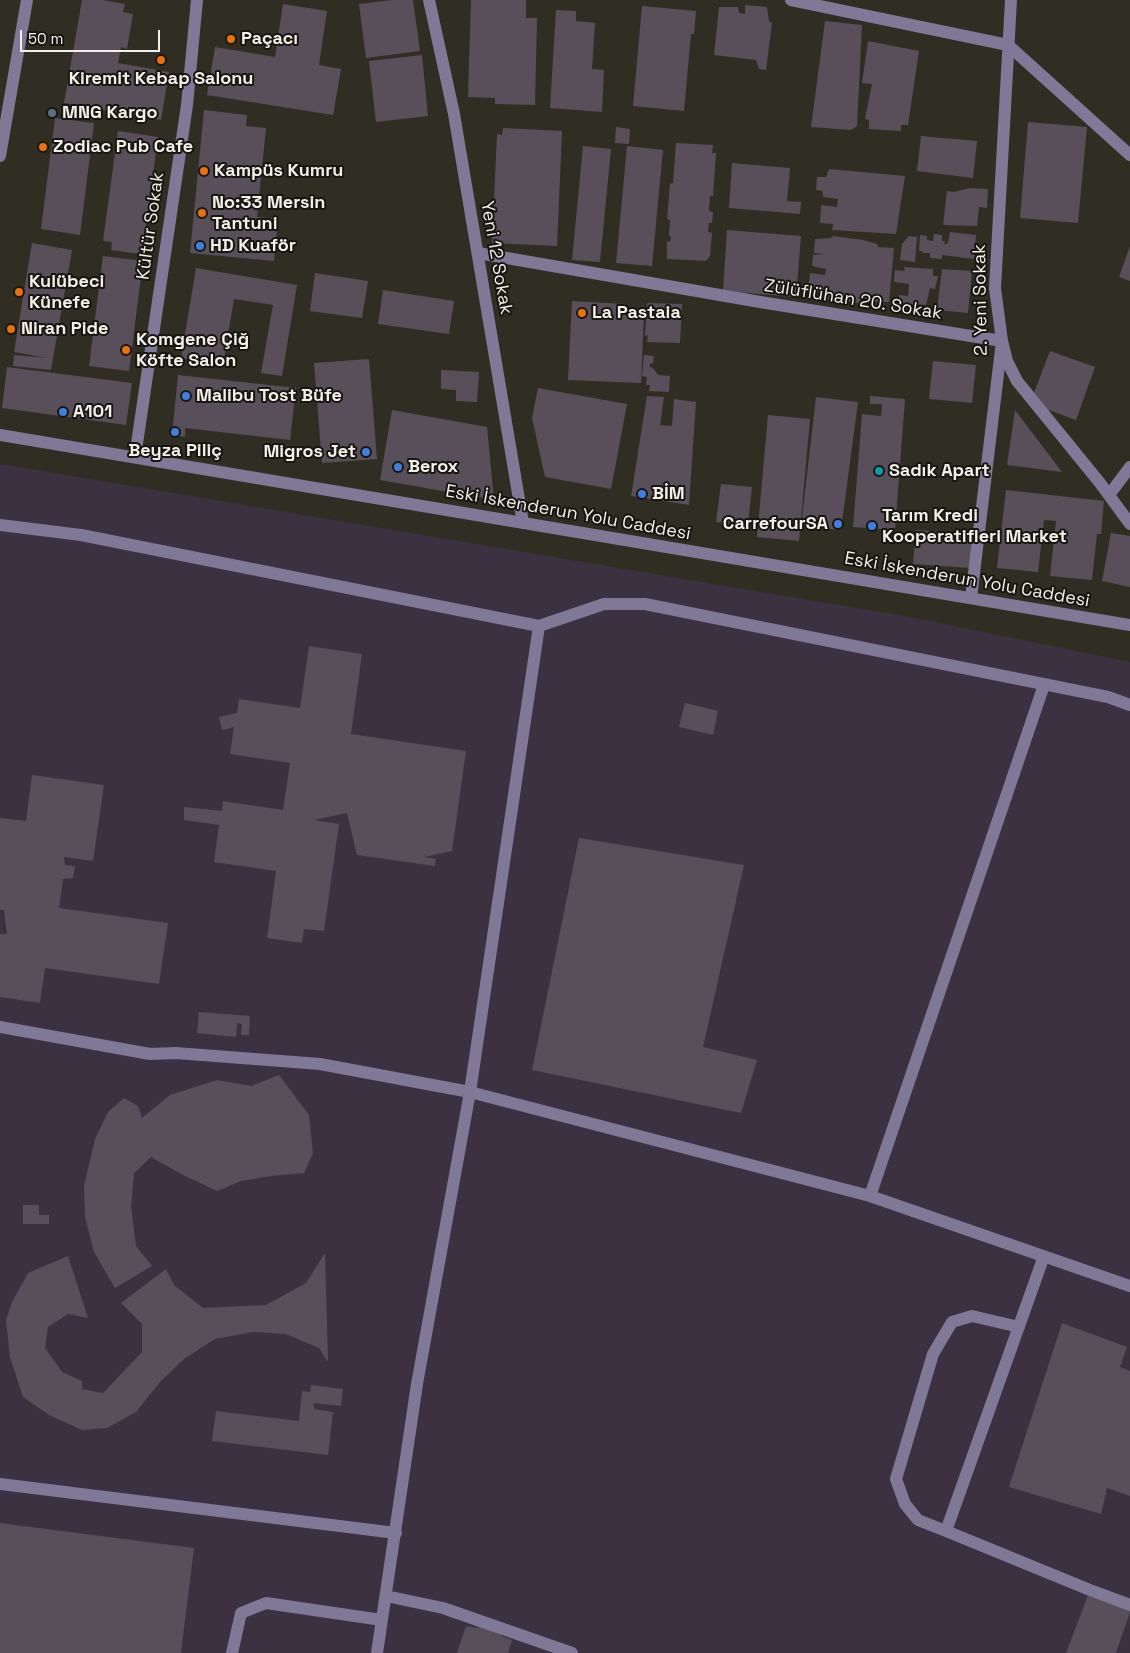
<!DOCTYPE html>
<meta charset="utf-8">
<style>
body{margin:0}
#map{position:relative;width:1130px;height:1653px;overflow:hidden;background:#302e22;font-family:"Space Grotesk",sans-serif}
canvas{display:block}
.scale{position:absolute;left:20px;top:30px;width:140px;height:22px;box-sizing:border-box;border:2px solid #f1efe8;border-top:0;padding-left:6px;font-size:15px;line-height:18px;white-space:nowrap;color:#f1efe8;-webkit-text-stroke:4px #171611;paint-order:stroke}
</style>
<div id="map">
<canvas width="1130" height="1653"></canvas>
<div class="scale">50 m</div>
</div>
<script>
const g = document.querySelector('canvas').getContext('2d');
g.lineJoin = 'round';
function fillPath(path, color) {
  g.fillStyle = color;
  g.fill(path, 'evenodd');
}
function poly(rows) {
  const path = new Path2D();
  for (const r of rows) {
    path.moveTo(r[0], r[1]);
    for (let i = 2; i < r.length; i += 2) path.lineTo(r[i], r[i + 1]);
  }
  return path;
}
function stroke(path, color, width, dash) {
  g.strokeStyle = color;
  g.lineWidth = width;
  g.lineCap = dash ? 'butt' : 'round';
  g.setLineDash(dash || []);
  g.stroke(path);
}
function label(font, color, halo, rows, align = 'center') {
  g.font = font + ' "Space Grotesk",sans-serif';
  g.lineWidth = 4;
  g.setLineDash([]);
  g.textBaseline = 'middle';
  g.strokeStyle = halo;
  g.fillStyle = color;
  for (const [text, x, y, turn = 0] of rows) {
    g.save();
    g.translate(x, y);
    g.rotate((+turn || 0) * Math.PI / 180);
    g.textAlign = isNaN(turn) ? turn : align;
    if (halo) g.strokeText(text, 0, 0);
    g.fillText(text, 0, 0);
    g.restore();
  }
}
fillPath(poly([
 [0,464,905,616,1130,662,1130,1653,0,1653]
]), '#3c3140');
fillPath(poly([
 [82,0,102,0,125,4,123,12,133,14,127,49,121,47,118,63,169,72,161,120,64,103],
 [392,0,413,0,420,51,366,58,359,4],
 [471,0,526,0,526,18,537,18,535,105,495,104,495,98,468,97],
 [283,4,327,11,319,65,341,69,333,115,207,95,215,47,275,57],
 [745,5,767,7,769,21,772,23,766,70,759,69,756,60,714,55,719,7,738,7,739,13,745,14],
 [642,6,696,11,694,34,691,34,684,111,633,106],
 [556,10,576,11,576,21,595,23,592,69,604,70,602,112,550,108],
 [825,21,862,25,857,126,851,130,811,127],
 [868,41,919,51,908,125,901,125,901,131,869,129,869,120,865,119,872,84,862,83],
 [422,55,428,116,376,122,369,61],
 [204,110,247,115,246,126,266,128,257,217,278,219,274,261,190,253],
 [55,118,94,123,80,235,41,229],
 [1028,122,1087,127,1078,223,1020,218],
 [616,127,630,129,629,144,615,143],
 [503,128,562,131,557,246,492,243,497,134,502,135],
 [118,131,158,137,146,226,150,227,146,255,111,250,112,242,103,241],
 [921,136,977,141,973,178,917,171],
 [676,143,713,145,712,153,716,153,713,196,710,196,709,211,713,212,712,223,709,223,708,232,712,233,710,256,706,261,667,259,667,241,670,242,671,236,669,236,670,220,667,219,670,184,673,183],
 [583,146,611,149,600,262,572,260],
 [627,146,663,150,652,266,616,263],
 [732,163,790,168,787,201,801,202,800,214,729,208],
 [829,169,905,176,896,234,832,230,833,224,820,223,821,205,837,207,838,199,823,197,823,191,816,190,817,177,826,177],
 [970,188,988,189,987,208,979,207,977,226,943,225,947,191,954,192],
 [727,230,801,236,796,297,723,291],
 [950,232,976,235,974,259,942,255,942,259,930,258,930,253,923,253,922,251,919,251,920,235,927,236,927,240,933,241,934,234,942,235,942,241,945,241,944,244,947,244,947,242,948,243],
 [833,236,863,240,877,244,878,247,894,248,889,302,870,302,867,304,822,299,821,292,808,291,810,273,825,275,826,269,812,266,813,255,825,254,814,253,815,239,831,238],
 [909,236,917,237,915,262,900,260,902,244],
 [32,243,72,250,51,370,13,366,14,355,47,358,14,352],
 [1130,246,1130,281,1119,277],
 [103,256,143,261,129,371,89,366],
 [904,267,933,269,933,276,938,276,935,289,930,288,926,305,899,303,899,295,908,296,909,284,894,282,895,270,905,271],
 [196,268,297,285,282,376,261,373,273,305,234,299,223,365,181,358],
 [942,269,972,271,968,313,937,310],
 [315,273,368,281,362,318,310,311],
 [383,290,454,301,449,334,378,324],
 [572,301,625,304,625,314,644,315,641,383,568,380],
 [647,303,682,304,680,343,647,342,648,335,645,336],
 [1050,351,1095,367,1076,420,1030,403],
 [644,355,654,356,653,364,650,363,650,367,653,368,658,375,670,376,669,392,649,391,650,385,646,385,647,377,642,376],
 [369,359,377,459,322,463,314,363],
 [933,361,976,365,972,403,929,399],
 [7,367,132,383,126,425,2,408],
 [441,370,479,372,477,402,456,401,456,390,441,389],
 [178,375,296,388,290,440,185,428,185,437,172,435],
 [538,388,627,404,611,489,545,477,532,418],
 [647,396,664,397,660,425,672,426,674,399,696,402,689,505,631,496],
 [870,396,905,399,895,530,853,527,862,414,881,416,882,404,870,404],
 [816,397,858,402,841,530,801,526],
 [392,410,487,427,494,500,380,480],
 [1015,410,1062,472,1007,465],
 [768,415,810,419,799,541,757,537],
 [721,484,752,487,748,525,716,522],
 [1006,490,1104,501,1101,534,1097,534,1092,580,1050,576,1056,521,1044,520,1038,572,997,568],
 [916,530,973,534,970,568,913,564],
 [1111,533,1130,536,1130,587,1102,581],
 [309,646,362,654,351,734,466,751,452,851,424,857,436,859,435,866,357,855,347,813,314,820,339,824,324,931,304,929,302,943,267,938,276,871,214,862,219,825,184,820,184,807,222,811,223,801,283,810,290,763,230,754,234,727,222,730,219,717,237,713,239,699,300,708],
 [685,703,718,711,713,735,679,727],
 [32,775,104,785,93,861,64,857,65,865,75,866,73,878,63,879,59,908,168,923,159,984,45,968,40,1003,0,997,0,934,7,934,4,910,0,910,0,818,26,821],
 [579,838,744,865,703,1047,757,1060,741,1113,532,1070],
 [199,1012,250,1016,249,1035,241,1035,242,1024,237,1023,236,1037,197,1033],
 [279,1075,309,1115,313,1153,304,1173,271,1176,241,1181,217,1191,183,1175,151,1157,134,1173,131,1206,136,1246,152,1266,115,1288,94,1252,85,1217,84,1186,95,1139,108,1112,124,1098,138,1106,142,1118,170,1095,217,1080,251,1086],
 [23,1205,39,1205,39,1215,49,1215,49,1224,23,1224],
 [325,1253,328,1362,319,1348,286,1334,254,1332,215,1339,184,1359,160,1382,136,1412,107,1428,82,1430,49,1415,23,1397,10,1357,6,1320,12,1302,28,1273,68,1256,88,1318,68,1314,48,1327,45,1348,62,1372,82,1381,82,1389,103,1393,142,1352,142,1324,121,1303,166,1269,174,1285,203,1308,266,1305,306,1283],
 [1062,1323,1127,1347,1120,1367,1130,1371,1130,1496,1107,1488,1101,1514,1009,1487],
 [311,1385,343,1389,341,1406,314,1403,314,1409,333,1412,328,1455,212,1441,216,1411,299,1421,302,1391,310,1392],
 [0,1523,194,1548,181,1653,0,1653],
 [1090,1590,1130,1605,1130,1612,1116,1653,1066,1653],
 [480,1623,502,1630,501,1636,512,1640,508,1653,457,1653,466,1626,478,1628]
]), '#594f5a');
stroke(poly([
 [429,0,454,114,523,523],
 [791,0,1008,45,1130,155],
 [0,156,27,0],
 [478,253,760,302,1002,341,1007,361,1017,381,1100,483,1130,524],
 [0,435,1130,625],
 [135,457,187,105,197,0],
 [1109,495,1130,467],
 [0,525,81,535,539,626],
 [971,598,1002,341,995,288,1011,0],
 [0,1027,150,1054,176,1053,320,1064,470,1092,870,1196,1130,1286],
 [870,1196,1044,685],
 [1044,1256,946,1531,1090,1590,1130,1605],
 [0,1484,396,1533],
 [946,1531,918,1520,905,1504,896,1479,933,1354,952,1322,972,1316,1019,1327],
 [386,1596,443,1608,572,1653],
 [232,1653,241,1613,266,1603,382,1620],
 [377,1653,417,1384,470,1092,539,626,604,604,645,604,1108,697,1130,705]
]), '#7f7897', 12);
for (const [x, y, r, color] of [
 [231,39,5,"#e8710a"],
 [161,60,5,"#e8710a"],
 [52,113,5,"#5c6f8a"],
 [43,147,5,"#e8710a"],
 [204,171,5,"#e8710a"],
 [202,213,5,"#e8710a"],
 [200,246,5,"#3f7fe0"],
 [19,292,5,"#e8710a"],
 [582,313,5,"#e8710a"],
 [11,329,5,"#e8710a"],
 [126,350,5,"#e8710a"],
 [186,396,5,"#3f7fe0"],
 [63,412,5,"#3f7fe0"],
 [175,432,5,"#3f7fe0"],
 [366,452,5,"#3f7fe0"],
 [398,467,5,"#3f7fe0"],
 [879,471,5,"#0f9aa8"],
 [642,494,5,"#3f7fe0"],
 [838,524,5,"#3f7fe0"],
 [872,526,5,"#3f7fe0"]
]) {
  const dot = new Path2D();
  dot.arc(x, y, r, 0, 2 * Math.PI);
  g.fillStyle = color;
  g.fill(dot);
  stroke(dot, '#171611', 2);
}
label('bold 18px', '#f1efe8', '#171611', [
 ["Paçacı",241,39],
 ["Kiremit Kebap Salonu",161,79,"center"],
 ["MNG Kargo",62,113],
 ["Zodiac Pub Cafe",53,147],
 ["Kampüs Kumru",214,171],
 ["No:33 Mersin",212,203],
 ["Tantuni",212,224],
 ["HD Kuaför",210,246],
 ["Kulübeci",29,282],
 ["Künefe",29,303],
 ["La Pastaia",592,313],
 ["Niran Pide",21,329],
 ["Komgene Çiğ",136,340],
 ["Köfte Salon",136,361],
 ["Malibu Tost Büfe",196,396],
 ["A101",73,412],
 ["Beyza Piliç",175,451,"center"],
 ["Migros Jet",356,452,"right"],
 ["Berox",408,467],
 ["Sadık Apart",889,471],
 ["BİM",652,494],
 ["Tarım Kredi",882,516],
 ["Kooperatifleri Market",882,537],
 ["CarrefourSA",828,524,"right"]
], 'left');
label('18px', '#f1efe8', '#171611', [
 ["Kültür Sokak",151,226,-82],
 ["Yeni 12 Sokak",496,258,80],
 ["Zülüflühan 20. Sokak",853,300,9],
 ["2. Yeni Sokak",981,300,-91],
 ["Eski İskenderun Yolu Caddesi",568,513,10],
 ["Eski İskenderun Yolu Caddesi",967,580,10]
]);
</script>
